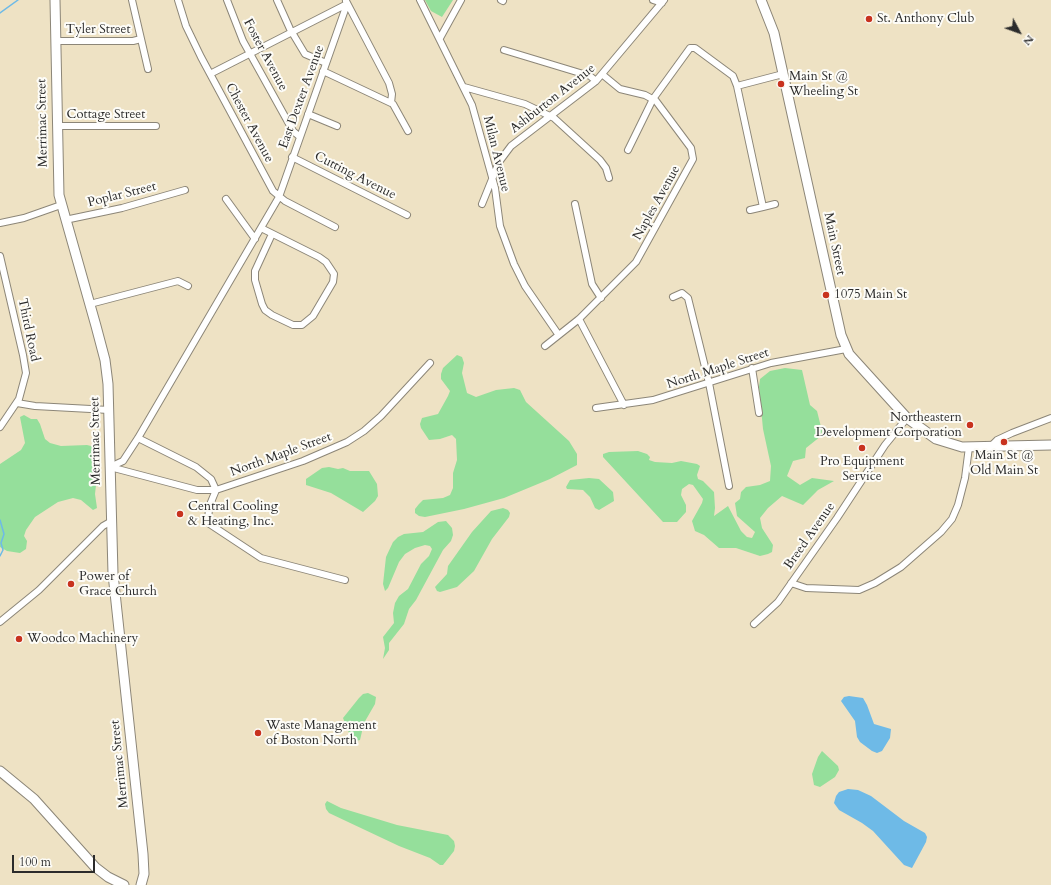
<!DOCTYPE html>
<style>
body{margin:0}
#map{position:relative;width:1051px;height:885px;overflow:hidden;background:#eee2c4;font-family:Cardo,serif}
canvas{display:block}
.north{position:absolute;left:999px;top:12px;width:40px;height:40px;-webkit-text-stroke:3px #fdfcf7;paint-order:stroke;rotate:131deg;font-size:11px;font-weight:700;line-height:16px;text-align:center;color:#2b2b2b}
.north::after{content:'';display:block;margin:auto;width:14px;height:18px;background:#2b2b2b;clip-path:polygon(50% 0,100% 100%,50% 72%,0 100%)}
.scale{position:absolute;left:12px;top:855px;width:83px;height:18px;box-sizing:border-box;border:2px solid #2b2b2b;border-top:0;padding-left:5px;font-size:12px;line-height:14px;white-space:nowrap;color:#2b2b2b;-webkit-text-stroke:3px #fdfcf7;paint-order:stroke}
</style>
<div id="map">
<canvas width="1051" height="885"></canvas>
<div class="north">N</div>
<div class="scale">100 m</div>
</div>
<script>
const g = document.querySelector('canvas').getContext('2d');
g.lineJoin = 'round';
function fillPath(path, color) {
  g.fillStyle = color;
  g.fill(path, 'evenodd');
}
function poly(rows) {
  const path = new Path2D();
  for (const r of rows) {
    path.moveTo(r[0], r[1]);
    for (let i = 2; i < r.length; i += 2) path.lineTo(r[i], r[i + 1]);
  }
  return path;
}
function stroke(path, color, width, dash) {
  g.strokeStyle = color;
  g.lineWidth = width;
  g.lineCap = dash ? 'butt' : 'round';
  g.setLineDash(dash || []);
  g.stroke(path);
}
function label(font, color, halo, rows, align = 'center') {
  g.font = font + ' Cardo,serif';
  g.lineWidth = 4;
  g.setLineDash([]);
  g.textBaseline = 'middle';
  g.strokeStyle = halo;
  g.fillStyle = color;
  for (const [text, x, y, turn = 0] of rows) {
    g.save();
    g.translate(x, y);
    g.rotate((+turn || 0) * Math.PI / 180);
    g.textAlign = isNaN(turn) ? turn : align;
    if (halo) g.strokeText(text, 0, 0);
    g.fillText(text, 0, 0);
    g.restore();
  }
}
fillPath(poly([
 [425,0,453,0,442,17,431,11],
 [457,355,462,357,464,363,462,373,467,393,476,397,496,390,514,388,520,390,526,402,569,441,577,454,577,465,550,479,504,498,464,509,425,517,419,516,415,513,415,509,419,504,423,500,443,498,450,495,453,488,453,473,457,460,456,439,452,435,440,439,429,440,421,428,420,424,422,418,438,414,448,396,450,391,441,379,441,374,443,368],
 [785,368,802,370,810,405,817,411,822,431,821,436,806,448,805,458,793,461,787,476,800,485,812,478,834,481,818,490,803,505,782,496,768,508,760,518,762,528,773,545,772,552,768,554,760,556,736,548,719,548,704,535,695,531,692,521,702,503,703,499,693,485,689,484,682,489,681,495,686,505,686,512,677,522,663,522,603,457,603,454,609,452,638,451,647,454,650,457,649,460,655,462,672,463,681,461,697,464,700,466,697,475,698,479,703,481,714,492,715,508,714,516,728,506,741,531,747,537,752,538,755,532,737,516,735,503,740,499,741,492,746,487,760,485,770,481,771,466,763,429,759,387,760,379,770,371],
 [24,415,31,419,37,419,40,424,45,439,50,443,61,446,87,445,95,447,98,450,99,458,95,494,97,508,93,510,81,500,73,498,58,502,35,517,26,530,24,536,27,541,26,549,20,553,7,551,0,547,0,464,21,450,25,443,20,417],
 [329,467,338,469,343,468,350,471,369,471,377,484,378,496,375,501,363,512,331,493,306,485,306,479,322,468],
 [589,478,599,479,613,492,614,501,599,510,595,508,590,497,583,490,567,489,566,487,570,480],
 [503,508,508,510,510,513,509,517,492,539,474,571,457,587,440,592,437,591,435,587,447,574,448,566,472,532,491,511],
 [446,521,452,528,453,535,451,541,443,550,416,600,409,609,404,624,389,643,389,650,383,659,385,648,383,637,394,623,393,613,395,603,399,596,408,589,421,564,429,556,432,549,430,546,425,545,415,548,405,554,399,562,388,588,385,591,383,584,386,557,393,542,398,537,404,534,423,532,438,522],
 [368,693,376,697,375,704,364,723,360,740,356,741,351,738,343,718,359,698,363,694],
 [822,751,838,766,839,770,835,777,820,787,814,785,812,774,818,757],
 [327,801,341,808,397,825,448,835,454,841,455,846,454,851,443,865,440,865,430,858,399,846,329,813,326,809,325,804]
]), '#95df9b');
fillPath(poly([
 [849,696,863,698,867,705,874,724,891,729,890,738,882,751,877,753,872,751,860,742,857,737,855,721,841,701,844,697],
 [848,789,858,790,871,796,904,821,925,833,927,837,926,842,912,868,904,865,873,831,862,823,839,810,834,803,836,796,839,792]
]), '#6ebae7');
stroke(poly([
 [0,13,18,0],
 [0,520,4,534,1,543,3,550,0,556]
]), '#6ebae7', 1.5);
const street = poly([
 [132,0,148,69],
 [178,0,186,26,201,57,273,191,285,201,335,227],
 [227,0,243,41,293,131,300,137],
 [277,0,290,29,305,54,326,63],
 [420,0,472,105,495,188,500,226,514,264,525,286,558,334],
 [501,0,503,1],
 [653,0,662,3],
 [346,1,389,83,392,94,391,103],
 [440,38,461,0],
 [55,41,133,41,141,39],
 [504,50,590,76,596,81],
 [323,71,393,104,408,131],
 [210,74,347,4],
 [737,86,763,207,775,204],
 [464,87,525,104,554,118,600,160,606,168,609,178],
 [308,114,337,126],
 [57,126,156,126],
 [628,150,653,99,690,48,695,48,733,76,737,86,783,74],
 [292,157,407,215],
 [226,199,255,239],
 [482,204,499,162,511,146,596,81,664,0],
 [575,204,592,284,601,298],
 [750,210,763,207],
 [65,220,122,208,185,190],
 [0,223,24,218,61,205],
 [261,228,319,257,326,262,334,274,333,282,313,316,302,325,293,325,272,315,265,310,262,304,255,280,255,271,272,234],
 [0,256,23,355,26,373,19,399,0,427],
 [673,297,682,293,688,298,709,383,729,486],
 [90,304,178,281,188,286],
 [579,319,624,405],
 [545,346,579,319,636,262,693,159,691,148,656,101,645,95,620,89,603,75],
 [752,368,759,413],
 [17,403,35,406,109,410],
 [596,408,653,400,771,363,846,349],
 [138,438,196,467,211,479,216,490,209,507,208,523,261,558,345,580],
 [990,447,997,440,1012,433,1051,418],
 [110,467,123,461,138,438,279,197,347,4],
 [110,467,197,490,216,490,303,461,347,442,364,431,381,416,430,363],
 [791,583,806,588,859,590,875,583,901,567,941,532,952,519,958,505,965,478,969,447],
 [0,622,39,590,103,526,110,522],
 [754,624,778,602,837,518,885,445,907,418]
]);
const secondary = poly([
 [55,0,59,195,96,326,105,360,108,384,113,574,143,854,144,874,141,885],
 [761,0,774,33,841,335,849,354,907,418,936,439,962,447,1051,445],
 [0,771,34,799,95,867,108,877,124,885]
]);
stroke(street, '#8c8678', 8);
stroke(secondary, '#8c8678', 11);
stroke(street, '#fff', 6);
stroke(secondary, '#fff', 9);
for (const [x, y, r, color] of [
 [869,19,4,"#c8321e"],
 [781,84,4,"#c8321e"],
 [826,295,4,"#c8321e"],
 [970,425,4,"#c8321e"],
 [1004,442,4,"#c8321e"],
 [862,448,4,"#c8321e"],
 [180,514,4,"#c8321e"],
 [71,584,4,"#c8321e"],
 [19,639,4,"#c8321e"],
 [258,733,4,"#c8321e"]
]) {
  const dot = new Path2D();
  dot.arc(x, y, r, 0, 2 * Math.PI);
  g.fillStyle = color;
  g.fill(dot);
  stroke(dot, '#fdfcf7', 1.5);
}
label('13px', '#2b2b2b', '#fdfcf7', [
 ["St. Anthony Club",877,19],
 ["Main St @",789,77],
 ["Wheeling St",789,92],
 ["1075 Main St",834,295],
 ["Northeastern",962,418,"right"],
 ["Development Corporation",962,433,"right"],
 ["Main St @",1004,456,"center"],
 ["Old Main St",1004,471,"center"],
 ["Pro Equipment",862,462,"center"],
 ["Service",862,477,"center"],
 ["Central Cooling",188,507],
 ["& Heating, Inc.",188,522],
 ["Power of",79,577],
 ["Grace Church",79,592],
 ["Woodco Machinery",27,639],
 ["Waste Management",266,726],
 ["of Boston North",266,741]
], 'left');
label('13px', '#2b2b2b', '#fdfcf7', [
 ["Tyler Street",98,30],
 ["Foster Avenue",265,55,62],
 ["East Dexter Avenue",302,97,-70],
 ["Ashburton Avenue",553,99,-38],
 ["Cottage Street",106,115],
 ["Merrimac Street",43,123,-91],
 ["Chester Avenue",249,123,62],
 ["Milan Avenue",496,154,76],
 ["Cutting Avenue",355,176,27],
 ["Poplar Street",122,195,-14],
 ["Naples Avenue",657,203,-61],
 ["Main Street",834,244,78],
 ["Third Road",28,330,78],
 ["North Maple Street",718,369,-18],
 ["Merrimac Street",96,441,-91],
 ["North Maple Street",281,455,-20],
 ["Breed Avenue",810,536,-55],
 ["Merrimac Street",120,764,-96]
]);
</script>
